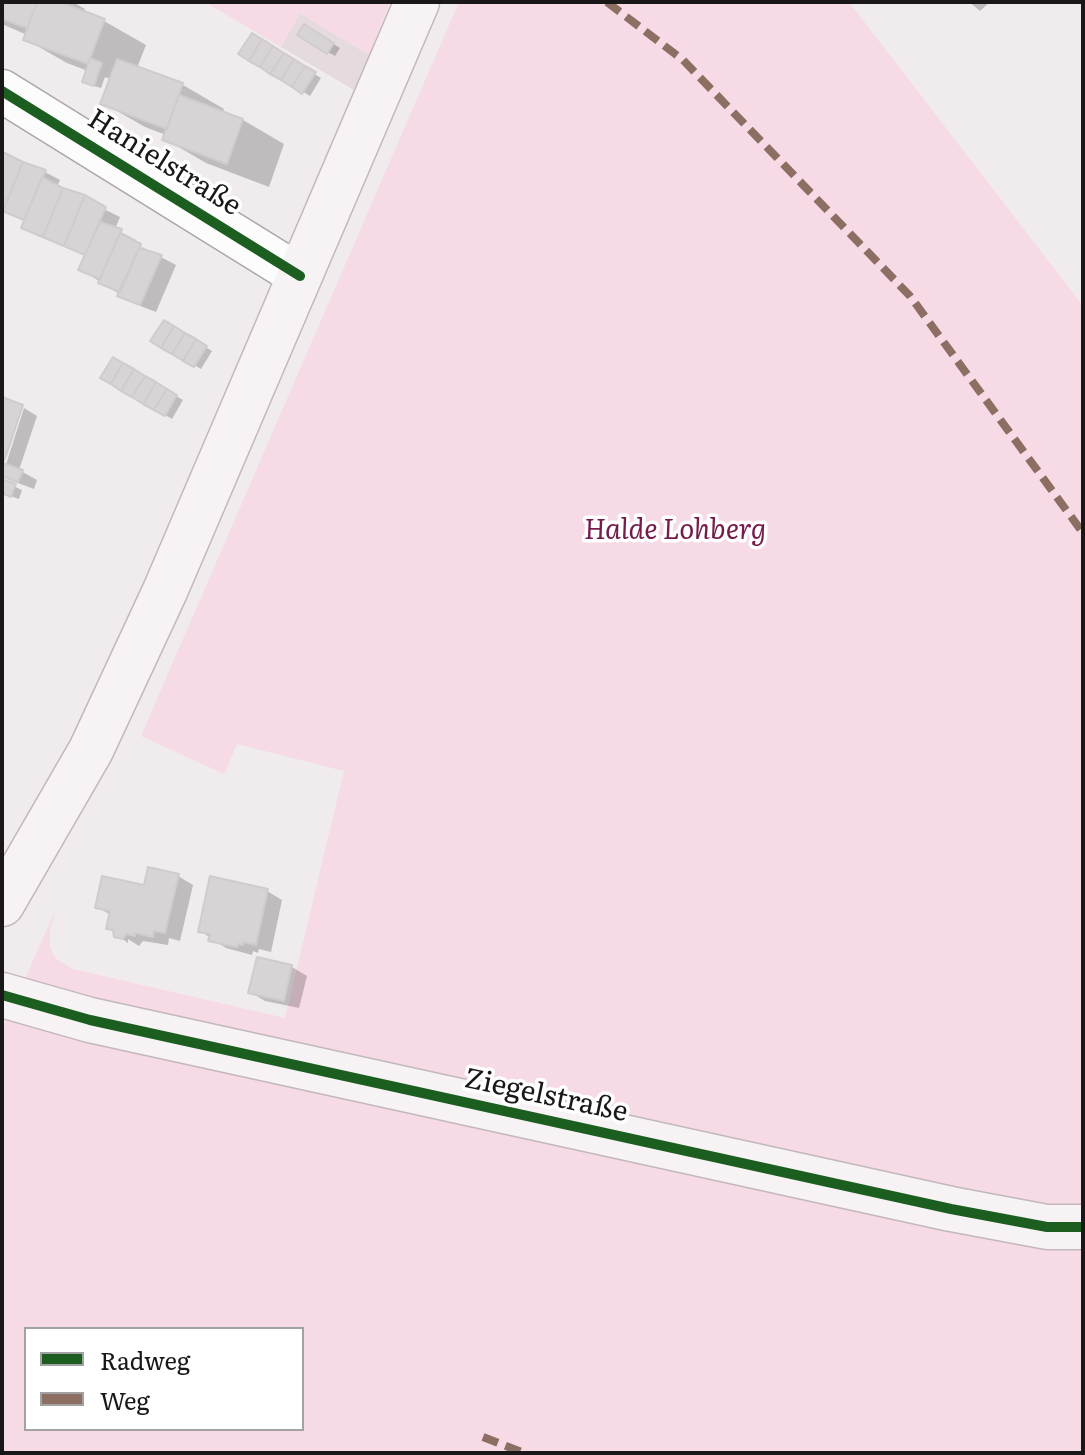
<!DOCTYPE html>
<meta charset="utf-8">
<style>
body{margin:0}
#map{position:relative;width:1085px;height:1455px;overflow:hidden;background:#f0ebed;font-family:Literata,serif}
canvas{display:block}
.frame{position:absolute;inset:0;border:4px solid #1a1718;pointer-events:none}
.legend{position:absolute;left:24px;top:1327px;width:280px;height:104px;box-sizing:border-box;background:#fff;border:2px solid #a3a2a3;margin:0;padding:10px 14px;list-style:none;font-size:24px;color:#1a1718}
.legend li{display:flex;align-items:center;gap:16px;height:40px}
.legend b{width:40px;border:2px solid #a3a2a3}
</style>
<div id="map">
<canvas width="1085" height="1455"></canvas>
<div class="frame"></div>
<ul class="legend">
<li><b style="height:10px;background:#1b5e20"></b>Radweg</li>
<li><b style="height:10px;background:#8d6e63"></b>Weg</li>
</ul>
</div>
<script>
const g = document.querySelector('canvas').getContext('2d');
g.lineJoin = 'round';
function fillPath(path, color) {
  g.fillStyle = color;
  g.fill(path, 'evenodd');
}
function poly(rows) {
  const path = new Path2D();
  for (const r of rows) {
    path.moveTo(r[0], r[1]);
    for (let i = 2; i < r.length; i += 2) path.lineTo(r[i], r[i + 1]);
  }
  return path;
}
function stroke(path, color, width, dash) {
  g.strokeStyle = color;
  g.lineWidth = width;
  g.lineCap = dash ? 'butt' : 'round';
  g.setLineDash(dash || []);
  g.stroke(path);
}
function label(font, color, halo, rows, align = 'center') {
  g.font = font + ' Literata,serif';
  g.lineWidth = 7;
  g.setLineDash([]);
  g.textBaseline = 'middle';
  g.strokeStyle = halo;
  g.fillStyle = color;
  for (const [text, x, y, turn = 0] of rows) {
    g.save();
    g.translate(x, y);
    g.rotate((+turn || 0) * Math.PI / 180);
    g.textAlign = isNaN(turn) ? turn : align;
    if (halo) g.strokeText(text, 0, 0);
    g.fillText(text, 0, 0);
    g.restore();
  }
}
fillPath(poly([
 [300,13,369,55,354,90,281,47]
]), '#e5dade');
fillPath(poly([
 [205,2,390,2,369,55,300,13,281,47],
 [459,2,849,2,1083,306,1083,1453,2,1453,2,1030,55,911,50,930,50,948,56,959,73,969,285,1018,344,771,237,744,224,774,141,736],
 [26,1329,302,1329,302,1429,26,1429]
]), '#f6dae6');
fillPath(poly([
 [2,2,73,2,85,9,84,13,104,21,146,45,137,68,183,85,224,109,223,113,243,120,284,144,269,187,206,163,165,139,166,135,145,127,103,103,112,80,105,77,101,88,91,85,88,71,67,63,25,39,27,35,2,24],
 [969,2,990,2,980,11],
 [304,26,340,48,335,56,299,35],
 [252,36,321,78,310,96,241,54],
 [2,155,45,172,60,180,57,186,120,217,115,229,136,240,137,258,142,247,176,265,156,312,135,304,80,269,86,256,38,236,23,227,25,221,2,212],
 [164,322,212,351,201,369,153,341],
 [113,359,183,400,172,419,102,377],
 [24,408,37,416,19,470,37,480,34,489,2,477],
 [2,481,22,490,19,499,2,493],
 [178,876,193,885,180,941,169,938,168,945,143,941,139,946,128,939,128,943,108,928,111,915,97,907],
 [267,891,282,900,271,952,259,949,258,953,253,951,252,955,226,948,200,931],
 [258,959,292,967,307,976,299,1008,265,1001,250,992]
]), '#0003');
const building = poly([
 [2,2,37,2,27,28,2,19,2,2],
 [37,2,60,2,105,19,88,64,23,40,37,2],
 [304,24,334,43,327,54,297,35,304,24],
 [252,33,262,39,249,61,238,54,252,33],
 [262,39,273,46,260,67,249,61,262,39],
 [273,46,284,53,270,74,260,67,273,46],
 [284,53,294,59,281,80,270,74,284,53],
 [90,58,102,63,94,86,82,82,90,58],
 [117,59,183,83,167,129,100,104,117,59],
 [294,59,305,66,292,87,281,80,294,59],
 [305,66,316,72,302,94,292,87,305,66],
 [179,95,243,119,227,164,162,140,179,95],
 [3,152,23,162,3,211,2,211,3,152],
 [23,162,46,170,24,220,3,211,23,162],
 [42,177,63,188,43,237,21,228,42,177],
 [63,188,85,195,64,246,43,237,63,188],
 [85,195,106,207,85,255,64,246,85,195],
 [100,222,122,229,100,279,78,270,100,222],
 [120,233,141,244,120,292,98,283,120,233],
 [139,248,162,255,140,305,117,296,139,248],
 [164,320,174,326,161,348,150,341,164,320],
 [174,326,185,333,172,354,161,348,174,326],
 [185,333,196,339,183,361,172,354,185,333],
 [196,339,207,346,194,367,183,361,196,339],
 [113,357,123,363,111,384,100,378,113,357],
 [123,363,134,369,121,391,111,384,123,363],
 [134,369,145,376,132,397,121,391,134,369],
 [145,376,156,382,143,404,132,397,145,376],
 [156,382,167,389,154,410,143,404,156,382],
 [167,389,177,395,165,416,154,410,167,389],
 [2,397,23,405,7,453,2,451,2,397],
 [2,451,7,453,3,463,23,470,18,482,2,476,2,451],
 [2,479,16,484,11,497,2,493,2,479],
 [148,867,179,874,165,933,154,931,153,937,135,933,135,936,127,934,123,939,114,937,113,930,106,929,110,911,95,908,102,876,144,885,148,867],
 [210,876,268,889,256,945,244,942,243,945,238,944,237,947,208,941,210,934,198,932,210,876],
 [257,957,292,965,284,1001,248,993,257,957]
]);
fillPath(building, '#d8d4d6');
stroke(building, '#d0ccce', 2);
const minor = poly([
 [2,91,300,276]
]);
const major = poly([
 [2,904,91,750,165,591,417,2],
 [2,995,90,1020,951,1209,1047,1227,1083,1227]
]);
stroke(minor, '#aba7a9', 45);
stroke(major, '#c2b8bc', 47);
stroke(minor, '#fdfcfc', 42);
stroke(major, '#f7f2f4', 44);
stroke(poly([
 [607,2,683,60,910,296,1083,533],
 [483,1437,524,1453]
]), '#8d6e63', 8, [16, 8]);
stroke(poly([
 [2,91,300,276],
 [2,995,90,1020,951,1209,1047,1227,1083,1227]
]), '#1b5e20', 10);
label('28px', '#1a1718', '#fff', [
 ["Hanielstraße",164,163,32],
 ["Ziegelstraße",546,1096,12]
]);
label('italic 28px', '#751c4c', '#fff', [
 ["Halde Lohberg",675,531]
]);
</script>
